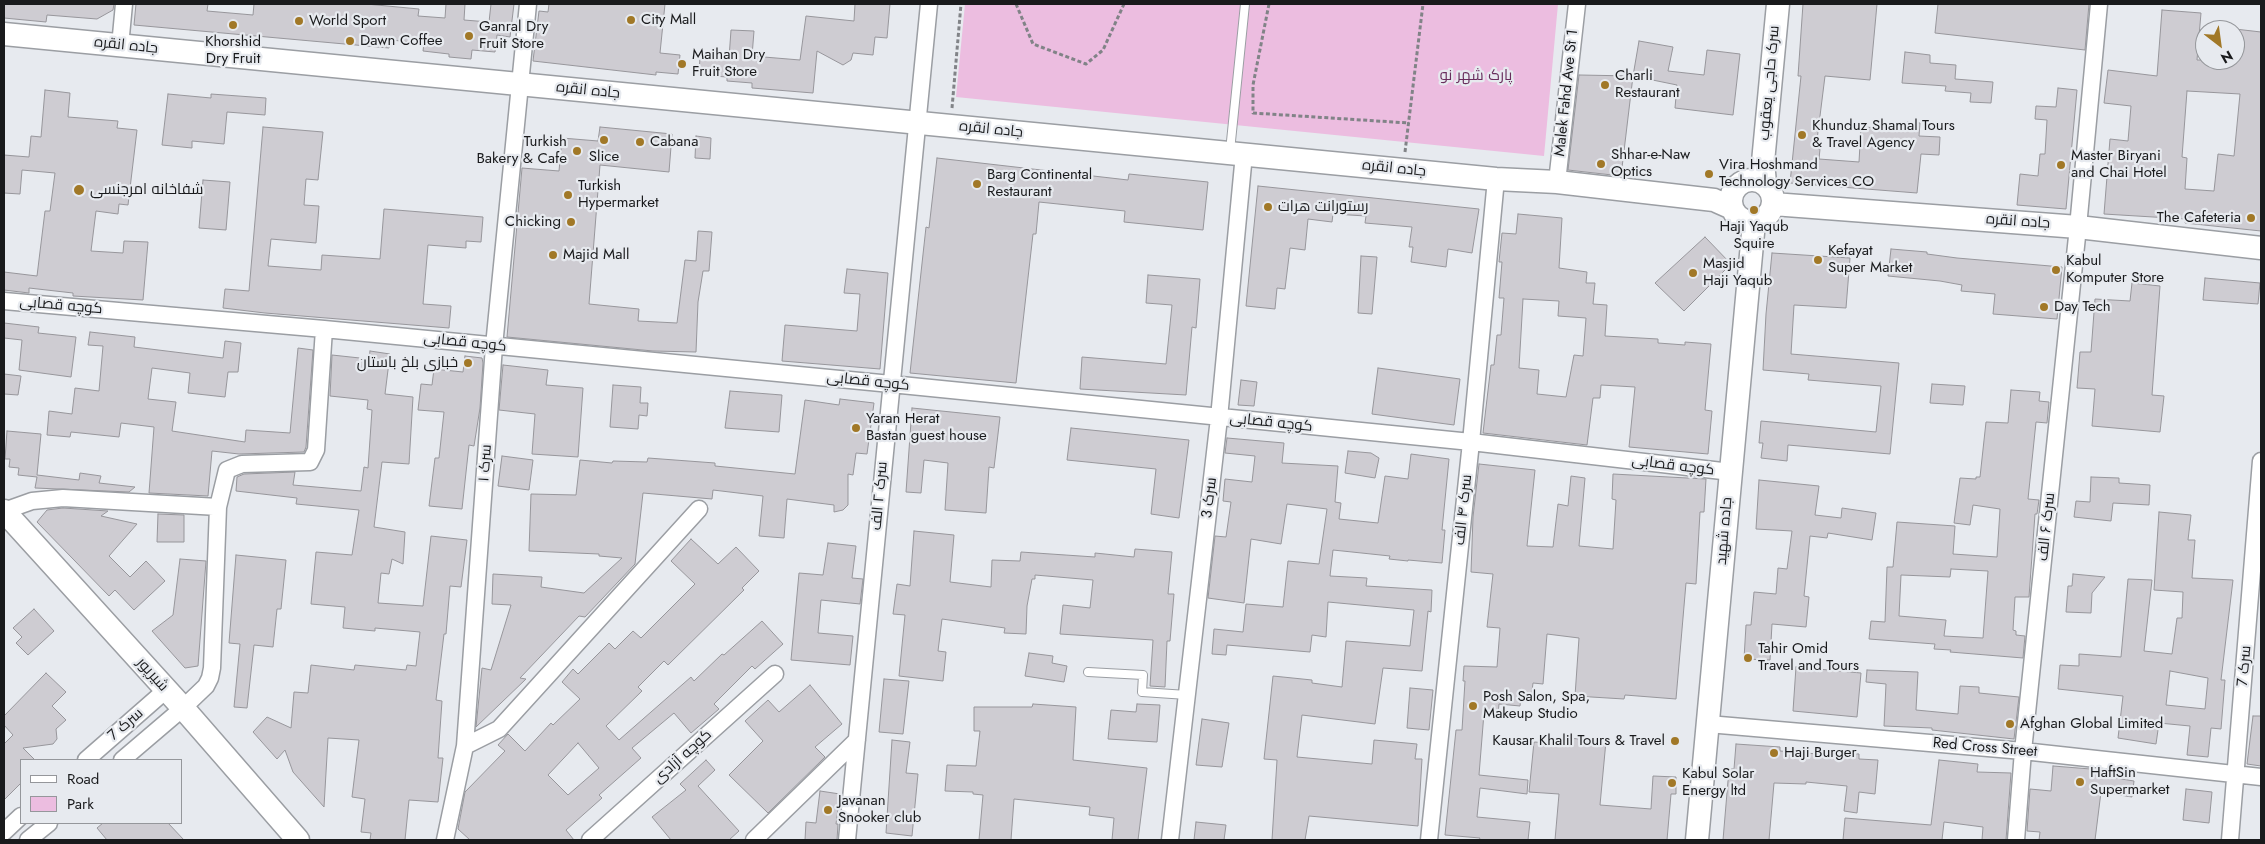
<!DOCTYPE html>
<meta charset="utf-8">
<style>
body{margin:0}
#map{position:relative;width:2265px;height:844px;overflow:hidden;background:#e7eaef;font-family:Jost,sans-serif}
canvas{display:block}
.frame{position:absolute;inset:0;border:5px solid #191a1c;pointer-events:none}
.legend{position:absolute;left:20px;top:759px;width:162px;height:65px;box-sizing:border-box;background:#e7eaef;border:1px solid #95979b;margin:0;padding:6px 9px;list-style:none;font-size:15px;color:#191a1c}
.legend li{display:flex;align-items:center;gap:10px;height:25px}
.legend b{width:25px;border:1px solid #95979b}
.north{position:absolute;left:2195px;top:20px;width:50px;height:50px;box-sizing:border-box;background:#e7eaef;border:1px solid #95979b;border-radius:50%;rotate:150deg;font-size:14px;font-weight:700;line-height:20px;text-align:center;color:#191a1c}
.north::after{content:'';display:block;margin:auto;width:18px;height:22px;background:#a17827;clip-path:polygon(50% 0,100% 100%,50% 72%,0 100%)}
</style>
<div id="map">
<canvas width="2265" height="844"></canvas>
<div class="frame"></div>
<ul class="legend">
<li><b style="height:6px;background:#fff"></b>Road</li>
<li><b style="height:14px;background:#ecbde0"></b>Park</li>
</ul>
<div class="north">N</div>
</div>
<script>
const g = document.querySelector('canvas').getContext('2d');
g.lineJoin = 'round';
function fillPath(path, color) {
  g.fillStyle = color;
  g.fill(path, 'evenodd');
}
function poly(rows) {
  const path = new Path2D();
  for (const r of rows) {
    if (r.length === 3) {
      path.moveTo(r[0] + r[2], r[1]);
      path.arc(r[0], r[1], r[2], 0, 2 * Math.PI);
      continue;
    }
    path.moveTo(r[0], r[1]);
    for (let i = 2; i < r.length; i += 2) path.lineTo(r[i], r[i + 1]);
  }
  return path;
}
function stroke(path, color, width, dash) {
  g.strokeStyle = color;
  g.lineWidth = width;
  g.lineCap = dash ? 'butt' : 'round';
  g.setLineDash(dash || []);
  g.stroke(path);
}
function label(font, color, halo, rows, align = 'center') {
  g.font = font + ' Jost,Cairo,sans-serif';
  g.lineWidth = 4.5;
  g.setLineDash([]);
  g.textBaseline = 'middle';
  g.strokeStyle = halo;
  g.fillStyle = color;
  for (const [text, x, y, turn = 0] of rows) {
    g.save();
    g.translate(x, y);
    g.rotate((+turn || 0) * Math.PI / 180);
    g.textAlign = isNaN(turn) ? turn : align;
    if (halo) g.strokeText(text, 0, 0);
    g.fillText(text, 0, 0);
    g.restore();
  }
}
fillPath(poly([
 [965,4,1558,4,1544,156,956,97]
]), '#ecbde0');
const building = poly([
 [4,4,114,4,113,10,97,19,47,15,46,22,4,18,4,4],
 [136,4,208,4,207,11,253,15,254,4,366,4,419,9,418,16,445,18,446,4,465,4,464,20,489,22,491,4,514,4,510,37,497,35,495,52,472,50,471,59,449,57,449,54,423,51,424,43,390,40,389,48,134,25,136,4],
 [549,4,665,4,660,53,680,55,678,74,656,72,656,75,533,61,539,11,548,12,549,4],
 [855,4,890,4,887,38,875,37,873,55,853,53,851,60,843,65,817,51,813,93,752,88,752,83,727,81,727,77,699,75,700,56,729,58,731,30,754,31,752,56,800,60,806,16,854,21,855,4],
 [1803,4,1877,4,1870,80,1825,76,1816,148,1820,149,1819,159,1859,162,1861,127,1907,129,1907,122,1920,123,1919,136,1940,137,1939,155,1921,154,1917,193,1790,183,1801,76,1798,76,1803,4],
 [1938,4,2089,4,2085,50,1935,33,1938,4],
 [2162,10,2201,13,2197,60,2235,60,2235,29,2261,32,2261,231,2185,223,2186,219,2104,214,2110,139,2128,141,2131,106,2104,103,2108,70,2157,76,2162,10],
 [2187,91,2240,94,2234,156,2218,154,2214,191,2185,189,2187,158,2182,157,2187,91],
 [1639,41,1673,47,1668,71,1704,75,1707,50,1740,54,1733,115,1675,108,1677,85,1633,76,1639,41],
 [1905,52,1930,55,1930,63,1956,65,1955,79,1993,82,1991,103,1970,102,1971,93,1945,91,1946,86,1902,83,1905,52],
 [1579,75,1633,76,1621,176,1568,170,1579,75],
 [2058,88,2077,90,2066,209,2017,205,2020,174,2038,176,2040,154,2045,154,2047,120,2035,119,2036,106,2056,107,2058,88],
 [45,90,70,93,68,117,118,121,117,128,137,130,128,205,119,204,118,214,96,211,91,251,123,253,124,241,148,242,143,300,73,296,73,293,29,288,29,293,4,290,4,272,37,276,45,211,50,211,55,173,22,170,20,194,4,193,4,155,29,157,31,136,41,137,45,90],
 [168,94,211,98,211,94,266,98,265,115,227,112,224,144,192,141,192,148,162,145,168,94],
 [263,127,323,132,318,180,306,179,304,205,319,206,316,243,271,239,268,266,321,270,322,255,380,259,384,209,483,217,481,242,466,241,466,248,428,245,423,304,451,306,449,328,265,313,223,308,225,289,249,291,263,127],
 [600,127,672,134,669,172,600,165,589,304,639,309,638,321,677,323,685,260,696,261,698,231,712,232,709,271,703,271,698,302,696,352,653,351,507,337,522,168,559,171,562,138,598,141,600,127],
 [696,136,711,138,710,159,695,158,696,136],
 [937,158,1128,180,1129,174,1208,182,1203,230,1124,222,1125,211,1039,202,1036,234,1033,234,1016,383,910,373,926,227,929,228,937,158],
 [203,180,230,182,226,230,199,228,203,180],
 [1258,186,1479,209,1472,253,1448,249,1446,267,1411,262,1413,247,1409,247,1412,227,1365,223,1366,216,1333,214,1332,222,1308,219,1305,250,1290,248,1285,289,1277,288,1275,309,1246,306,1258,186],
 [1518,214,1562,218,1559,268,1587,272,1586,283,1595,283,1593,304,1607,305,1605,336,1658,339,1658,343,1685,345,1685,342,1711,344,1705,410,1712,411,1708,454,1629,447,1635,387,1601,385,1600,398,1593,398,1587,445,1483,433,1491,365,1494,365,1497,335,1501,335,1504,298,1499,298,1502,262,1499,262,1502,233,1516,234,1518,214],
 [1523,299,1559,301,1558,316,1586,318,1583,356,1574,355,1566,397,1537,394,1539,370,1519,368,1523,299],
 [1705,237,1731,264,1684,311,1655,283,1705,237],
 [1891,249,1927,252,1927,254,1957,258,2062,267,2057,319,1993,314,1995,294,1961,291,1962,285,1940,281,1888,276,1891,249],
 [1772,253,1850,258,1846,308,1794,305,1791,354,1899,363,1890,454,1788,445,1787,461,1761,458,1763,443,1759,443,1761,421,1876,432,1881,386,1808,380,1809,374,1763,370,1766,314,1772,253],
 [1361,256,1377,257,1372,314,1358,313,1361,256],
 [847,269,888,273,880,369,782,361,785,325,857,331,860,294,844,293,847,269],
 [1148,275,1200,279,1196,328,1192,327,1186,395,1080,389,1082,357,1166,364,1172,305,1146,303,1148,275],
 [2205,278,2260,283,2258,304,2203,300,2205,278],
 [2132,283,2160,286,2152,395,2164,396,2160,432,2092,426,2095,389,2077,388,2080,352,2091,352,2095,299,2130,301,2132,283],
 [4,323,39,327,38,333,76,337,71,377,19,370,22,340,4,338,4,323],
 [90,332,135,337,134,347,223,358,225,341,241,343,238,372,228,372,225,397,188,393,190,373,152,368,148,399,176,402,172,431,245,442,246,430,290,433,298,348,313,350,306,447,304,452,239,454,212,451,208,496,149,493,154,427,121,423,119,437,71,432,70,437,47,435,49,411,72,414,75,388,99,391,103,346,88,345,90,332],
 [370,351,390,354,385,394,413,397,409,464,382,462,374,527,405,532,403,564,392,559,389,574,381,573,378,603,423,606,431,536,467,540,461,587,450,586,446,634,444,634,436,700,442,701,438,758,443,758,438,802,409,800,405,840,370,840,371,833,361,832,365,799,352,797,359,740,328,738,324,807,293,772,285,750,277,759,253,732,267,717,291,728,294,692,308,693,311,665,354,670,355,665,406,670,407,665,416,666,420,632,375,628,375,631,343,628,345,607,311,604,316,552,352,555,359,510,296,504,297,498,236,491,237,477,244,474,295,472,293,485,361,491,364,467,368,468,372,410,367,409,368,400,330,396,332,355,369,359,370,351],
 [465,356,482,358,483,363,480,408,474,446,469,445,462,509,429,506,435,458,439,458,444,412,418,410,421,384,432,385,434,369,463,372,465,356],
 [503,365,548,370,546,385,583,388,578,457,532,454,535,414,499,410,503,365],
 [1378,368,1460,379,1454,425,1372,414,1378,368],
 [4,374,21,376,18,395,4,394,4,374],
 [1241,380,1257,382,1254,406,1238,405,1241,380],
 [1932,384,1965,386,1963,405,1930,403,1932,384],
 [613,385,641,387,640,403,648,403,647,416,639,415,638,429,610,427,613,385],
 [2011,390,2040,392,2039,401,2049,402,2047,423,2036,422,2028,499,2039,500,2037,514,2035,514,2029,597,2015,597,2013,630,2016,631,2016,635,2025,636,2023,658,1950,652,1951,650,1934,649,1935,644,1869,639,1871,621,1885,622,1887,567,1893,567,1897,522,1955,526,1953,554,1997,557,2000,509,1973,505,1970,525,1954,523,1960,478,1976,479,1976,477,1980,477,1986,422,2008,423,2011,390],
 [1951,569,1988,571,1983,638,1944,636,1946,620,1899,616,1901,575,1950,577,1951,569],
 [730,391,782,395,779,432,725,428,730,391],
 [840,399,874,403,867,454,856,453,853,475,848,474,848,505,843,510,834,512,834,505,787,499,784,538,759,536,763,496,713,490,712,499,643,493,635,564,585,617,579,616,520,678,526,679,476,727,482,668,491,670,511,605,492,604,493,574,542,577,541,587,584,593,622,558,599,556,599,554,529,551,531,494,576,495,580,460,612,463,613,461,647,462,648,458,715,463,715,466,795,474,805,400,839,405,840,399],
 [912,408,1000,417,994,468,989,467,986,513,945,510,948,463,924,460,921,493,906,492,912,408],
 [1071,428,1189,440,1179,518,1151,514,1156,469,1067,460,1071,428],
 [7,431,41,434,37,475,79,480,80,473,101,476,99,483,135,487,129,492,35,488,37,477,18,475,19,468,9,467,10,459,5,459,7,431],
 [1227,438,1284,443,1282,463,1338,466,1335,502,1341,503,1339,519,1378,523,1385,476,1408,479,1411,454,1449,459,1442,530,1445,530,1442,563,1408,560,1408,561,1389,559,1390,556,1333,550,1330,576,1367,578,1366,586,1432,590,1431,612,1428,611,1422,671,1383,668,1375,724,1302,715,1297,757,1372,764,1374,740,1417,744,1415,759,1422,759,1418,826,1309,816,1305,840,1272,840,1277,760,1264,759,1273,676,1312,680,1312,683,1342,687,1346,641,1410,646,1414,610,1328,602,1326,637,1312,635,1310,652,1227,645,1226,655,1212,654,1214,629,1243,632,1246,604,1283,607,1288,561,1319,564,1327,509,1287,504,1281,544,1251,539,1244,603,1208,598,1215,536,1226,537,1231,502,1223,501,1225,479,1252,482,1255,456,1225,453,1227,438],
 [1348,451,1371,453,1379,458,1375,478,1345,473,1348,451],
 [502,456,533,460,529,490,498,486,502,456],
 [1479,464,1535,470,1527,546,1553,547,1558,504,1568,506,1571,476,1585,478,1579,546,1613,549,1616,500,1612,499,1613,474,1706,479,1704,512,1700,512,1696,584,1686,583,1676,699,1625,695,1624,699,1575,696,1579,638,1547,634,1543,684,1533,683,1531,699,1521,698,1520,706,1499,704,1498,714,1484,713,1479,775,1528,780,1527,794,1480,788,1477,817,1530,822,1528,840,1479,840,1480,838,1445,835,1456,730,1462,730,1465,681,1463,681,1464,666,1497,667,1500,628,1487,627,1493,574,1471,572,1473,517,1479,464],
 [2091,477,2119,478,2119,483,2150,485,2149,505,2113,503,2111,521,2074,517,2076,501,2090,502,2091,477],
 [1759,480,1819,486,1815,515,1841,518,1842,508,1876,513,1872,540,1828,533,1827,538,1810,536,1804,596,1809,597,1806,627,1772,624,1770,660,1744,659,1746,625,1751,625,1754,592,1776,594,1778,568,1787,569,1792,531,1756,529,1759,480],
 [63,508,108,511,101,516,137,524,109,556,130,577,146,561,165,581,134,610,115,590,109,596,37,522,47,510,63,508],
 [2159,512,2191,515,2188,540,2195,540,2192,578,2233,580,2221,680,2225,680,2221,729,2211,728,2208,757,2187,755,2190,726,2159,723,2156,744,2118,738,2123,696,2058,689,2060,665,2079,666,2079,654,2121,657,2128,579,2152,580,2144,651,2172,654,2177,618,2182,618,2183,592,2154,590,2159,512],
 [2170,671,2208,678,2205,709,2166,705,2170,671],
 [158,514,184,515,184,542,157,542,158,514],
 [914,531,954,535,950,582,991,587,992,560,1020,561,1021,552,1095,557,1095,553,1134,557,1135,549,1172,552,1168,594,1174,594,1170,641,1167,641,1165,687,1150,686,1153,640,1060,634,1063,605,1090,608,1093,580,1035,575,1035,579,1032,579,1027,606,1026,634,1004,633,1005,628,942,619,938,651,946,652,943,681,899,676,905,615,893,614,897,584,910,586,914,531],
 [691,539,718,564,736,547,759,571,742,588,744,590,668,665,664,661,638,687,642,691,606,726,619,740,691,677,694,681,722,654,724,655,762,621,783,644,755,669,752,666,714,704,719,709,691,733,674,713,632,748,641,758,599,795,602,798,566,830,574,840,470,840,458,829,465,792,505,751,498,745,508,734,525,751,551,723,553,725,580,699,562,682,573,669,578,674,609,643,615,649,633,631,641,638,695,584,671,561,691,539],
 [578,743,599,768,568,795,548,775,578,743],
 [828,543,856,546,852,578,863,579,860,604,821,600,818,633,853,636,850,665,791,660,799,573,823,575,828,543],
 [236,555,286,560,281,609,277,609,273,647,254,645,247,708,234,707,240,644,229,643,236,555],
 [180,559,206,561,198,666,185,668,152,631,173,615,180,559],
 [2073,574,2105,577,2092,593,2091,613,2066,612,2068,586,2072,586,2073,574],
 [34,609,54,631,28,655,16,643,22,637,13,628,34,609],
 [1029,653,1053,656,1052,663,1067,666,1064,682,1025,676,1029,653],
 [1796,667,1861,673,1857,717,1793,711,1796,667],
 [1867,670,1918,672,1916,710,1958,714,1960,686,1979,687,1979,693,2019,697,2014,739,1932,730,1932,728,1884,726,1886,684,1866,682,1867,670],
 [46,673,66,692,52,706,66,720,56,729,57,739,53,744,23,748,35,760,21,760,21,783,4,800,4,744,13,735,4,725,4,716,46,673],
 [884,679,909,681,903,734,879,732,884,679],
 [810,685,842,724,815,747,825,757,768,813,729,775,763,741,745,721,768,700,779,712,810,685],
 [1410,688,1433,690,1429,730,1407,728,1410,688],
 [1033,704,1076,707,1073,760,1147,768,1138,840,1112,840,1114,818,1089,815,1090,807,1014,799,1011,840,979,840,983,795,973,794,973,792,945,791,947,765,976,766,980,731,974,731,974,707,1032,707,1033,704],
 [1137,704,1160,705,1157,742,1108,739,1111,710,1136,712,1137,704],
 [2253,716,2261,716,2261,766,2247,764,2253,716],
 [1202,719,1229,723,1222,767,1196,765,1202,719],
 [1567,738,1606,741,1600,805,1651,809,1653,776,1676,777,1676,794,1671,794,1667,840,1555,840,1559,794,1529,792,1534,742,1567,744,1567,738],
 [892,740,910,742,906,773,918,774,912,836,886,833,892,740],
 [1736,744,1780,747,1780,751,1831,755,1831,752,1859,754,1859,759,1878,760,1875,794,1859,792,1857,813,1844,811,1847,786,1806,782,1806,784,1774,783,1769,840,1723,840,1729,769,1734,769,1736,744],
 [706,760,715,770,698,786,739,831,729,840,671,840,652,817,686,790,680,784,706,760],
 [1939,760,1978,764,1977,772,2011,773,2006,840,1982,840,1983,827,1944,822,1942,840,1843,840,1845,818,1931,825,1939,760],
 [2053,766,2103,770,2103,776,2134,781,2132,797,2101,792,2095,840,2039,840,2040,832,2027,831,2030,789,2051,791,2053,766],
 [2186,789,2212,792,2209,823,2183,820,2186,789],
 [820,791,840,794,836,824,838,824,837,840,805,840,806,822,816,823,820,791],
 [1196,822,1226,825,1224,840,1194,840,1196,822],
 [103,823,168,823,184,840,107,840,97,828,103,823]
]);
fillPath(building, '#ceccd2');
stroke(building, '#97969b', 1);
const service = poly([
 [1230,151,1245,4],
 [1088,672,1143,675,1142,692,1187,695]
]);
const minor = poly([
 [120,46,124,4],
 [1557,182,1577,4],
 [4,301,324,329,891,384,1471,442,1731,472],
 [4,511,32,501,63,498,218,507],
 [1708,724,2023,751,2261,777],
 [465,746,499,729,699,509],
 [86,760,166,690],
 [122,760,183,708,206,686,210,678,212,668,218,507,227,470,242,464,310,462,316,450,324,329],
 [4,832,21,816],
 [28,840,49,823],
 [445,840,465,746,494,346,528,4],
 [590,840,775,674],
 [754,840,857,740],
 [847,840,929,4],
 [1170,840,1219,418,1244,154],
 [1429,840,1471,442,1496,179],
 [2016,840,2023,751,2078,227,2099,4],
 [2230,840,2261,461]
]);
const secondary = poly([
 [4,34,1496,179,1557,182,1714,200,1732,208],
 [1752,201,21],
 [1765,183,1763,162,1778,4],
 [1773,204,2078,227,2261,248],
 [4,511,183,708,298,840],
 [1697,840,1754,222]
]);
stroke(service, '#9b9ea3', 10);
stroke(minor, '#9b9ea3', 19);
stroke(secondary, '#9b9ea3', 25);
stroke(poly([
 [1016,4,1033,44,1086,64,1103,50,1124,4],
 [1269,4,1253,85,1253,113,1409,123],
 [952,108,961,4],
 [1405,152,1423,4]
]), '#818387', 3, [4, 2.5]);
stroke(service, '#fff', 8);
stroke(minor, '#fff', 16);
stroke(secondary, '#fff', 22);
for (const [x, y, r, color] of [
 [631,20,5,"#a17827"],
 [299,21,5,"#a17827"],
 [233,25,5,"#a17827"],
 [469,36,5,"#a17827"],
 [350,41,5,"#a17827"],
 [682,64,5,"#a17827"],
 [1605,85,5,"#a17827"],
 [1802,135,5,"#a17827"],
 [604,140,5,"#a17827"],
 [640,142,5,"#a17827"],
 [577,151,5,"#a17827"],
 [1601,164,5,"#a17827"],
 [2061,165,5,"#a17827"],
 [1709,174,5,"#a17827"],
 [977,184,5,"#a17827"],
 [79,190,6,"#a17827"],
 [568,195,5,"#a17827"],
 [1268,207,5,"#a17827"],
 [1754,210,5,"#a17827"],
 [2251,218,5,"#a17827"],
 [571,222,5,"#a17827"],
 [553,255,5,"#a17827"],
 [1818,260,5,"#a17827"],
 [2056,270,5,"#a17827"],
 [1693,273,5,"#a17827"],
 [2044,307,5,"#a17827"],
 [468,363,5,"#a17827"],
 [856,428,5,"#a17827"],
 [1748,658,5,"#a17827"],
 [1473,706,5,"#a17827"],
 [2010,724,5,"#a17827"],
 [1675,741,5,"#a17827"],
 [1774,753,5,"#a17827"],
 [2080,782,5,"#a17827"],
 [1672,783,5,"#a17827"],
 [828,810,5,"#a17827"]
]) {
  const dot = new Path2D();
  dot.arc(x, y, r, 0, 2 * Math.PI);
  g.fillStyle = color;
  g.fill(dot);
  stroke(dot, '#e7eaef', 2);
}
label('15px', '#191a1c', '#e7eaef', [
 ["City Mall",641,20],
 ["World Sport",309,21],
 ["Ganral Dry",479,27],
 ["Fruit Store",479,44],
 ["Dawn Coffee",360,41],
 ["Khorshid",233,42,"center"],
 ["Dry Fruit",233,59,"center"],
 ["Maihan Dry",692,55],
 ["Fruit Store",692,72],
 ["Charli",1615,76],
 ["Restaurant",1615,93],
 ["Khunduz Shamal Tours",1812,126],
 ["& Travel Agency",1812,143],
 ["Turkish",567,142,"right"],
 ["Bakery & Cafe",567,159,"right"],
 ["Cabana",650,142],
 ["Shhar-e-Naw",1611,155],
 ["Optics",1611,172],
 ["Master Biryani",2071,156],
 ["and Chai Hotel",2071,173],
 ["Slice",604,157,"center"],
 ["Vira Hoshmand",1719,165],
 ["Technology Services CO",1719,182],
 ["Barg Continental",987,175],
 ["Restaurant",987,192],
 ["Turkish",578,186],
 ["Hypermarket",578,203],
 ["شفاخانه امرجنسی",90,190],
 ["رستورانت هرات",1278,207],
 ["The Cafeteria",2241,218,"right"],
 ["Chicking",561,222,"right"],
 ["Haji Yaqub",1754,227,"center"],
 ["Squire",1754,244,"center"],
 ["Kefayat",1828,251],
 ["Super Market",1828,268],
 ["Majid Mall",563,255],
 ["Kabul",2066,261],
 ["Komputer Store",2066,278],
 ["Masjid",1703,264],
 ["Haji Yaqub",1703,281],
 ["Day Tech",2054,307],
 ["خبازی بلخ باستان",458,363,"right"],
 ["Yaran Herat",866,419],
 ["Bastan guest house",866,436],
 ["Tahir Omid",1758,649],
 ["Travel and Tours",1758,666],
 ["Posh Salon, Spa,",1483,697],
 ["Makeup Studio",1483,714],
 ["Afghan Global Limited",2020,724],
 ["Kausar Khalil Tours & Travel",1665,741,"right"],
 ["Haji Burger",1784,753],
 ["HaftSin",2090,773],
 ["Supermarket",2090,790],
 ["Kabul Solar",1682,774],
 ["Energy ltd",1682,791],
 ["Javanan",838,801],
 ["Snooker club",838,818]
], 'left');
label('15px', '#191a1c', '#e7eaef', [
 ["جادہ انقرہ",126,46,6],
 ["سرک حاجی یعقوب",1770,83,-85],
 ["جاده انقره",588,91,6],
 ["Malek Fahd Ave St 1",1567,93,-84],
 ["جاده انقره",991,130,6],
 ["جاده انقره",1394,169,6],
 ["جاده انقره",2018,222,4],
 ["کوچه قصابی",61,306,5],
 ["کوچه قصابی",465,343,6],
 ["کوچه قصابی",868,382,6],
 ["کوچه قصابی",1271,423,6],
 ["سرک ۱",486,463,-86],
 ["کوچه قصابی",1673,466,7],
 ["سرک ۲ الف",880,496,-85],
 ["سرک 3",1210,498,-83],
 ["سرک ۴ الف",1464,510,-84],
 ["سرک ۶ الف",2047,527,-84],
 ["جاده شهید",1725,531,-85],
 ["سرک 7",2245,666,-85],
 ["شیرپور",152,675,48],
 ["سرک 7",126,725,-41],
 ["Red Cross Street",1985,748,5],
 ["کوچه آزادی",683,757,-42]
]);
label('15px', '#692e5d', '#e7eaef', [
 ["پارک شهر نو",1476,76]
]);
</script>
